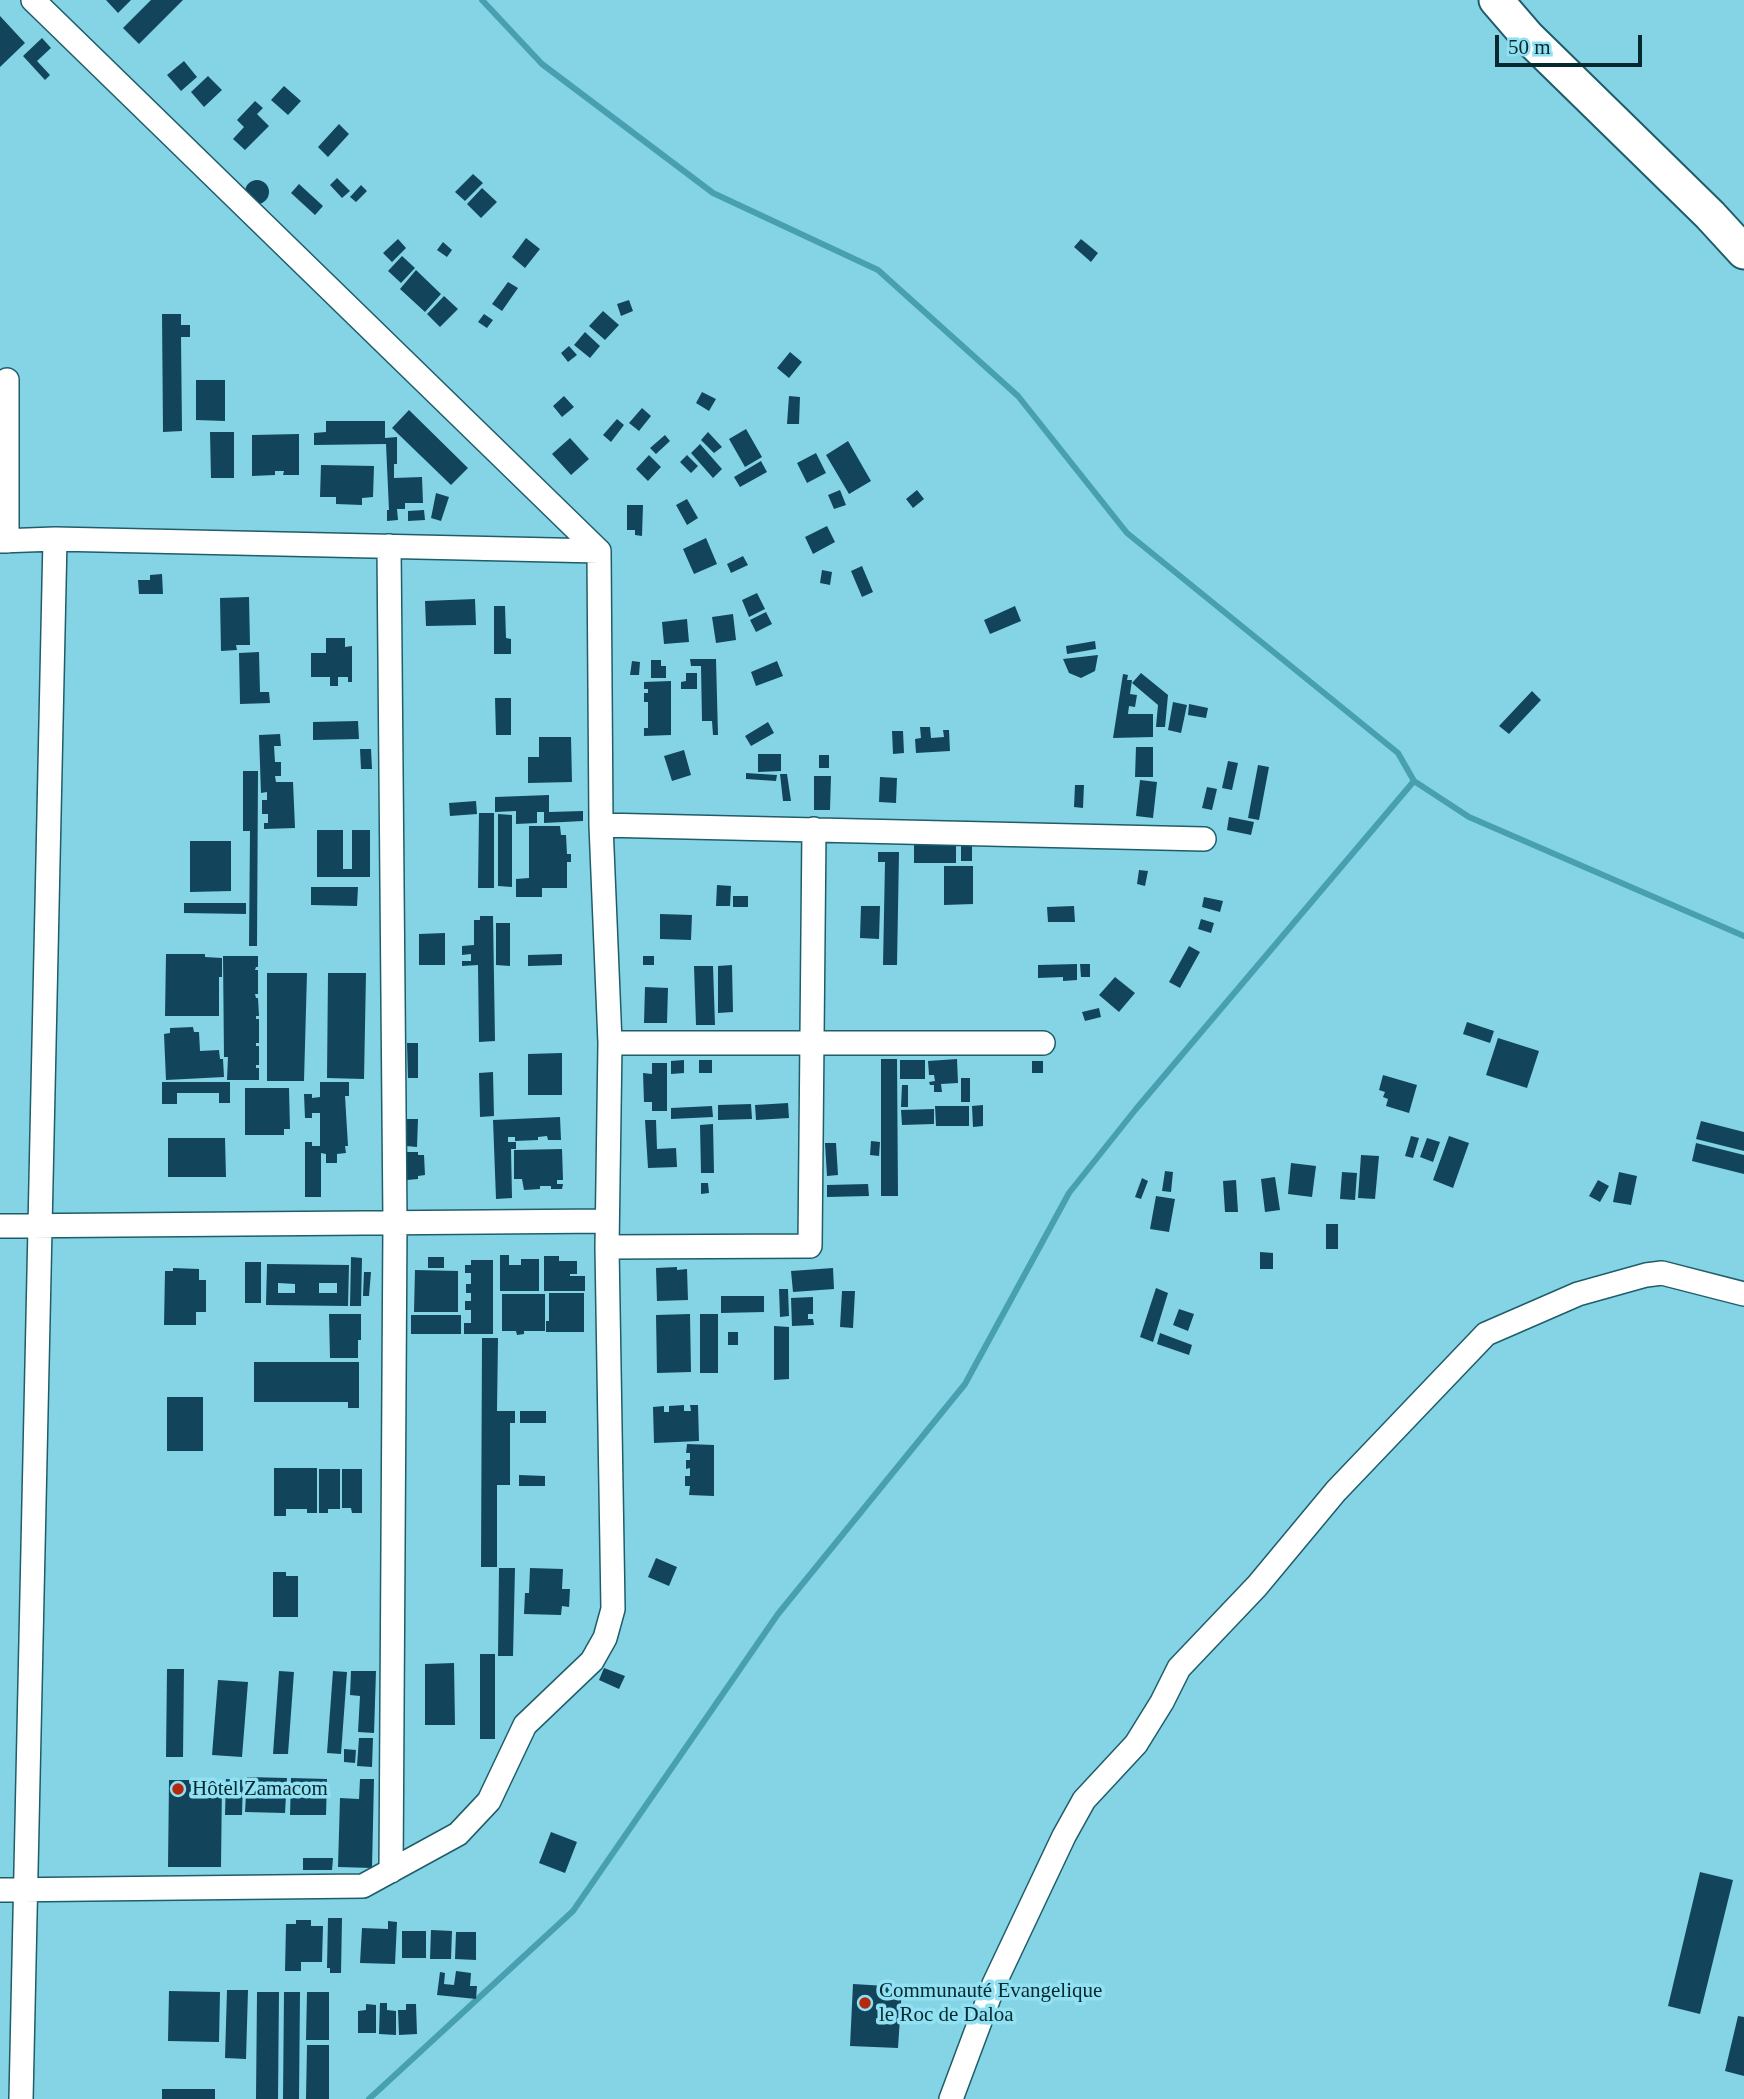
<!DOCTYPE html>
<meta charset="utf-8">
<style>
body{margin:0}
#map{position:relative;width:1744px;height:2099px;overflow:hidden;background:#84d4e5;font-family:Georgia,serif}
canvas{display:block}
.scale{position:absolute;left:1495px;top:35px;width:147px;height:32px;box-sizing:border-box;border:4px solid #062930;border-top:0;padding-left:9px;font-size:21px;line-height:24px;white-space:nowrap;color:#062930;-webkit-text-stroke:5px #91e1f2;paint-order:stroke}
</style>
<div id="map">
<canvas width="1744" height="2099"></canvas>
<div class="scale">50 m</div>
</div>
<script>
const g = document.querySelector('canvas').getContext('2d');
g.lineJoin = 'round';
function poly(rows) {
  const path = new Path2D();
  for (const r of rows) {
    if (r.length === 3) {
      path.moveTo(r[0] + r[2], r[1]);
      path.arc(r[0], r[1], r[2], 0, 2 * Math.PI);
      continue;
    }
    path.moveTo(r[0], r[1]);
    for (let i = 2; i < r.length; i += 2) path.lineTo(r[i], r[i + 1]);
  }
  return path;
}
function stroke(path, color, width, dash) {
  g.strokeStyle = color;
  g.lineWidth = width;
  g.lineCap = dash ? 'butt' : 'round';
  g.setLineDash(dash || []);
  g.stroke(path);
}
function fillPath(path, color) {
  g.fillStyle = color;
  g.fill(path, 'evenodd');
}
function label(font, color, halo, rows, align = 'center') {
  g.font = font + ' Georgia,serif';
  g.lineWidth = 7;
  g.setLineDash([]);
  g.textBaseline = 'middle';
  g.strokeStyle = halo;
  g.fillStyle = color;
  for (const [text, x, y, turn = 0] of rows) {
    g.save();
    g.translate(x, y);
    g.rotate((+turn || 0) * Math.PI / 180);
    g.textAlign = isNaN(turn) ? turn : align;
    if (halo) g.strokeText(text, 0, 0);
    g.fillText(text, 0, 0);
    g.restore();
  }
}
stroke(poly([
 [482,0,542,64,713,193,878,270,1018,396,1127,533,1398,753,1414,781,1469,817,1744,936],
 [369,2099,573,1911,778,1614,965,1384,1069,1193,1136,1109,1414,781]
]), '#489fb0', 6);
fillPath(poly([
 [106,0,131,0,118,13],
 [151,0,183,0,139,44,123,28],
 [0,16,25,43,0,67],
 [42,38,51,48,37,61,50,75,45,80,23,56],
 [184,61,197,77,181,91,167,75],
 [208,76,222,90,204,107,191,92],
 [284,86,301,101,288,115,271,100],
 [255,101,263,108,257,114,269,126,245,150,233,139,244,127,237,120],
 [339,124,349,134,328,157,318,147],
 [473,174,483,183,465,201,455,192],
 [337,178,350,191,342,198,330,185],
 [257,192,12],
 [299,184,323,206,315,215,291,193],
 [361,185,367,191,356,202,350,197],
 [482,188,497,202,481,218,467,204],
 [526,238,540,249,525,268,512,257],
 [398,239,406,248,392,262,383,253],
 [1081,239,1098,253,1091,262,1074,247],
 [443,242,452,250,447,257,437,250],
 [402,256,415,268,401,283,388,271],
 [416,270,441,294,425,312,400,289],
 [508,282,518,288,502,311,492,304],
 [444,296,458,309,440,327,427,314],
 [629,300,633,311,621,316,617,304],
 [603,311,619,325,605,340,589,326],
 [162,314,181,314,181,325,190,325,190,337,181,337,182,431,163,432],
 [484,314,493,320,487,328,478,322],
 [585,332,600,346,590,358,574,345],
 [569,346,577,355,568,362,561,353],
 [790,352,802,362,789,378,777,368],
 [196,380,225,380,225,421,196,420],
 [702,392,716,399,709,411,696,403],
 [564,396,574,407,562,417,553,406],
 [789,396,800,397,799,424,787,424],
 [642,408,651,416,639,431,629,423],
 [409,410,468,468,451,485,392,428],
 [617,419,624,425,611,442,603,435],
 [326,421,385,421,385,438,397,437,397,464,394,464,394,478,422,477,423,503,405,503,405,509,397,509,398,520,387,521,387,510,389,510,386,444,314,445,314,433,326,432],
 [746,429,762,457,745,467,729,439],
 [210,432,234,432,234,478,211,478],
 [708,432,722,447,714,453,701,440],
 [299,434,299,475,283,475,284,471,275,471,275,475,252,476,252,435],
 [665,435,670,441,656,454,650,448],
 [570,438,589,459,571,475,552,454],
 [848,441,871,481,849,494,826,455],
 [700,444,722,469,713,478,691,453],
 [816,453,826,473,807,483,797,463],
 [649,455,661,467,648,481,636,469],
 [687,455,698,466,691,473,680,462],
 [761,461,767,472,740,487,734,477],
 [321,465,374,466,373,497,362,498,362,505,336,504,336,497,320,497],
 [840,490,846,505,834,509,828,495],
 [917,490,924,499,913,508,906,499],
 [436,493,449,497,441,521,431,518],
 [687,499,698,518,687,525,676,505],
 [627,505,643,505,642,536,635,535,635,530,627,530],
 [424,510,425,520,408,521,408,511],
 [827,526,835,542,813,554,805,537],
 [706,538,717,564,694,574,683,549],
 [743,556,748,565,731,573,727,564],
 [862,566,873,592,862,597,851,571],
 [822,570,832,572,830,585,820,583],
 [162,574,163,594,139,594,138,580,150,580,150,575],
 [757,593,765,609,749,617,742,600],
 [249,597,250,645,236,645,237,650,221,651,220,598],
 [475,599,476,625,426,626,425,601],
 [494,606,505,606,506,638,511,639,511,654,494,654],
 [1015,606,1021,621,990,634,984,620],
 [766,612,772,624,756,632,750,620],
 [733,614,736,640,716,643,712,617],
 [687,619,689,642,664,644,662,622],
 [326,638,345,638,345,647,352,646,352,682,348,682,348,677,338,677,338,686,330,686,330,677,311,677,311,653,326,653],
 [1095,641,1096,649,1067,654,1066,646],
 [259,652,260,692,269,692,270,703,240,704,239,653],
 [1098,655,1095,671,1081,678,1069,673,1063,659],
 [690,659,716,659,718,735,713,735,712,721,702,721,701,666,691,666],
 [651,660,661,660,661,666,666,666,666,678,651,678],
 [632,661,640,662,639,675,630,675],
 [777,661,783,676,756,686,751,672],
 [686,673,697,673,697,689,681,689,681,682,686,681],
 [1141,673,1168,695,1165,727,1156,727,1158,705,1132,683],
 [1123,674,1128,675,1127,680,1132,680,1130,694,1137,695,1135,707,1129,706,1128,714,1153,714,1153,737,1113,738],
 [671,681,671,735,644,736,644,728,648,728,648,702,644,702,644,693,648,693,648,689,644,689,644,682],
 [1532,691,1541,700,1509,734,1499,726],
 [495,698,511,698,511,735,496,735],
 [1173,702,1187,705,1181,733,1168,730],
 [1189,704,1208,708,1206,718,1188,715],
 [358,721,359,739,313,740,313,722],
 [768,722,774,733,751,746,745,736],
 [920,727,930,727,931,738,944,737,943,730,949,730,950,751,916,753,915,739,921,738],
 [892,731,903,731,904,753,893,754],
 [280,734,281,746,274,746,275,762,281,762,281,776,275,776,276,782,293,782,295,828,264,829,264,823,268,823,268,814,262,814,262,800,267,800,267,792,261,793,259,735],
 [539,737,571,737,572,782,528,783,528,757,539,757],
 [1136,747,1153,747,1153,777,1135,777],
 [360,749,371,749,372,769,361,769],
 [684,750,691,775,672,781,664,756],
 [758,754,781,754,781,771,758,772],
 [819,755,829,755,829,768,819,768],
 [1228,761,1238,763,1232,790,1222,788],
 [1258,765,1269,767,1259,820,1248,818],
 [243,771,258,771,257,946,249,946,250,831,243,831],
 [746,773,777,775,776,781,746,779],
 [780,774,787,774,791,801,783,801],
 [814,776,831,776,830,810,814,810],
 [880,777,897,778,896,803,879,802],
 [1140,780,1157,782,1153,818,1136,816],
 [1075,785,1084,785,1083,808,1074,807],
 [1207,787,1217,789,1212,810,1202,808],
 [549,795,549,812,583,811,583,821,544,823,544,812,537,812,537,823,516,824,516,811,495,812,495,797],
 [476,801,477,814,450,816,449,803],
 [479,813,494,813,494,888,478,888],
 [498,814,512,815,512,887,498,886],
 [1229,817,1254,822,1251,835,1227,830],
 [529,826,560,826,561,835,566,835,567,854,571,854,571,862,567,862,567,888,542,888,542,897,516,897,516,879,529,878],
 [317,830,343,830,343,869,352,869,352,830,370,830,370,877,317,877],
 [190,841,231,841,231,891,190,892],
 [914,845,956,845,956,863,914,863],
 [961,845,972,845,972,861,961,861],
 [878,852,899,852,897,965,883,965,885,862,878,862],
 [944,866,973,866,973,904,944,905],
 [1139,870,1148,871,1145,886,1137,884],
 [717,885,731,886,730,906,716,906],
 [311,887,358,887,357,906,311,905],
 [733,896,748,896,748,907,733,907],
 [1204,897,1223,901,1220,912,1202,907],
 [184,903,246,903,246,914,184,913],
 [861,906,880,906,879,939,860,938],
 [1074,906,1075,922,1048,922,1047,907],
 [660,914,692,915,691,940,660,939],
 [480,916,493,916,495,1041,479,1042,478,965,462,966,462,961,471,961,471,954,462,955,462,946,474,945,474,920,480,920],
 [1201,919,1214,923,1211,933,1198,929],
 [496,923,510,923,510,966,496,965],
 [445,933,445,965,419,965,419,934],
 [1189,946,1200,952,1180,988,1169,982],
 [166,954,205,954,205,957,222,958,222,977,219,977,219,1016,165,1016],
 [562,954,562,965,528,966,528,955],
 [223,956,258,956,258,967,256,967,255,970,258,970,258,994,255,994,256,998,258,998,259,1016,256,1016,256,1019,259,1019,259,1043,256,1043,256,1046,259,1046,259,1065,256,1065,256,1068,259,1068,259,1080,227,1080,228,1057,224,1057],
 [643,956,654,956,654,965,643,965],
 [1077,964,1077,980,1063,981,1063,977,1038,978,1038,965],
 [1080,964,1090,964,1090,977,1081,977],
 [732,965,733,1012,718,1013,718,966],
 [694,966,713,966,715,1025,696,1025],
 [267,973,307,973,304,1081,267,1081],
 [328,973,366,973,364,1079,327,1078],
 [1115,977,1135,993,1119,1012,1099,995],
 [645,987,668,988,667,1023,644,1023],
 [1099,1008,1101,1017,1085,1021,1082,1012],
 [1467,1022,1494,1031,1490,1043,1463,1034],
 [193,1027,194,1032,199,1032,200,1051,219,1050,220,1059,223,1059,224,1077,166,1080,164,1034,170,1033,170,1028],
 [1498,1038,1539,1051,1527,1088,1486,1075],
 [407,1043,418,1043,418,1078,408,1078],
 [562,1053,562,1095,528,1095,528,1054],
 [881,1059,897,1059,898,1196,881,1196],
 [957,1059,958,1083,941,1084,942,1092,934,1092,934,1085,930,1085,929,1082,935,1081,934,1075,929,1075,928,1061],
 [684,1060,684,1073,671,1074,671,1061],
 [699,1060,712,1060,712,1073,699,1073],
 [900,1060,925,1060,925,1079,900,1079],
 [1032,1061,1043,1061,1043,1073,1032,1073],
 [652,1063,667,1063,667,1111,652,1111,652,1102,644,1102,643,1073,652,1074],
 [493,1072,494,1116,480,1117,479,1073],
 [1383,1075,1417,1085,1409,1113,1386,1106,1388,1099,1383,1097,1385,1092,1379,1090],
 [961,1078,970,1078,970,1102,961,1102],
 [162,1082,230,1082,230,1103,219,1103,219,1093,177,1093,177,1104,162,1104],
 [320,1082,349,1082,349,1096,345,1096,348,1146,345,1146,346,1153,337,1154,337,1163,326,1163,326,1154,321,1153,321,1197,305,1197,305,1142,312,1142,312,1146,320,1146,320,1113,312,1113,312,1118,305,1118,304,1094,312,1094,312,1098,320,1097],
 [902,1085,908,1085,908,1107,901,1107],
 [245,1088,289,1088,290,1129,284,1129,284,1135,245,1135],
 [788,1103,789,1118,756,1120,755,1105],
 [751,1104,752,1119,718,1120,718,1105],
 [983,1105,983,1126,973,1127,972,1106],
 [712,1106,713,1117,671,1119,671,1108],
 [935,1106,969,1106,969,1126,936,1126],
 [934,1109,934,1124,902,1125,901,1110],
 [560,1117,561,1140,548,1140,547,1136,538,1137,538,1140,515,1141,515,1137,508,1137,508,1142,516,1142,516,1149,511,1149,512,1198,496,1199,493,1120],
 [407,1119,418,1119,417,1147,406,1146],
 [645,1120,656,1120,657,1149,676,1148,677,1167,648,1168],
 [1701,1121,1744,1132,1744,1151,1696,1139],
 [713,1124,714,1173,701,1173,700,1125],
 [1411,1136,1419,1138,1413,1158,1405,1156],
 [1449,1136,1469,1143,1453,1188,1433,1180],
 [168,1138,225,1138,226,1177,168,1177],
 [1427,1138,1440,1142,1433,1162,1420,1157],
 [871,1141,880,1142,879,1156,870,1155],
 [825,1143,836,1143,838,1175,827,1176],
 [1696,1143,1744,1155,1744,1174,1692,1161],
 [562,1149,563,1180,557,1180,557,1184,563,1184,562,1189,551,1189,551,1186,540,1186,540,1189,524,1190,522,1179,514,1179,514,1150],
 [407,1152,418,1152,418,1155,424,1155,425,1175,418,1176,418,1179,407,1180],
 [1361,1155,1379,1156,1375,1199,1358,1198],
 [1291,1163,1316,1166,1312,1197,1288,1194],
 [1165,1171,1173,1172,1171,1192,1162,1191],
 [1342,1172,1357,1173,1355,1200,1340,1199],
 [1619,1172,1637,1176,1631,1205,1613,1202],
 [1275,1177,1280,1210,1265,1212,1261,1179],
 [1142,1178,1148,1181,1141,1199,1135,1197],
 [1236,1180,1238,1212,1225,1212,1223,1181],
 [1598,1180,1609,1186,1600,1202,1589,1196],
 [701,1183,708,1183,709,1193,701,1194],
 [868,1184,869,1196,827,1197,827,1185],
 [1156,1196,1175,1199,1169,1232,1150,1229],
 [1326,1224,1338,1224,1338,1249,1326,1249],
 [1260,1252,1273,1253,1273,1269,1260,1269],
 [500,1255,509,1255,509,1265,521,1265,521,1259,539,1259,539,1291,500,1291],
 [544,1256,559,1256,559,1261,577,1261,577,1274,570,1274,570,1276,585,1276,585,1291,544,1291],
 [351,1257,362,1258,361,1306,350,1306],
 [428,1257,444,1257,444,1268,428,1268],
 [471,1260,493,1260,493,1334,464,1334,464,1323,471,1323,471,1310,465,1310,465,1301,471,1301,471,1293,466,1293,466,1284,471,1284,471,1273,465,1273,465,1265,471,1265],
 [245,1262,261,1262,261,1303,245,1303],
 [267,1264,349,1265,348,1306,266,1305],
 [278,1283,295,1284,295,1293,278,1293],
 [319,1283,337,1283,337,1293,319,1293],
 [677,1267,677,1270,687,1269,688,1300,657,1301,656,1268],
 [173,1268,199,1269,199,1280,206,1280,206,1312,196,1312,196,1325,164,1325,165,1271,173,1271],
 [833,1268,834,1289,793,1292,791,1271],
 [415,1270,458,1271,458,1312,414,1312],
 [364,1272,371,1272,369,1296,363,1296],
 [1156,1288,1168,1293,1153,1342,1140,1337],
 [779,1289,788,1289,789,1316,780,1317],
 [842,1291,855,1291,853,1328,840,1327],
 [549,1293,584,1293,584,1332,546,1332,546,1321,549,1321],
 [502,1294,545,1294,545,1331,524,1331,524,1334,517,1335,516,1331,502,1331],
 [721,1296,764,1296,764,1312,721,1313],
 [813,1297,813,1314,808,1314,808,1319,813,1319,814,1325,792,1326,791,1298],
 [1179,1309,1194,1314,1188,1331,1173,1325],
 [329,1314,361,1314,361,1340,358,1340,358,1358,330,1358],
 [690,1314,691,1372,657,1373,656,1315],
 [700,1314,718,1314,718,1373,700,1373],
 [411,1315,461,1315,461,1334,411,1334],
 [774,1326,789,1327,789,1379,774,1380],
 [728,1332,738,1332,738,1345,728,1345],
 [1160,1333,1192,1345,1189,1355,1157,1344],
 [482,1338,498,1338,497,1411,515,1411,515,1423,510,1423,510,1485,497,1485,497,1567,481,1567],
 [254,1362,359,1362,359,1408,348,1408,348,1402,254,1402],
 [167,1397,203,1397,203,1451,167,1451],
 [684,1405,684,1411,691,1411,690,1405,698,1405,699,1441,654,1443,653,1407,664,1406,664,1412,669,1412,669,1406],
 [520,1411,546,1411,546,1423,520,1423],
 [687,1444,714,1445,714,1496,689,1495,690,1486,685,1486,685,1476,690,1476,690,1468,686,1469,686,1460,690,1460,690,1453,686,1453],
 [274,1468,317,1468,317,1513,307,1513,307,1509,286,1509,286,1516,274,1516],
 [319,1469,340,1469,340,1509,328,1509,328,1513,319,1513],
 [342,1469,362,1469,362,1513,352,1513,351,1508,342,1508],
 [519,1475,545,1476,545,1486,519,1486],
 [656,1558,677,1567,669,1586,648,1577],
 [499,1568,515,1568,513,1656,498,1656],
 [530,1568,563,1569,562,1589,570,1589,569,1607,562,1606,561,1615,524,1614,525,1593,529,1593],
 [273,1572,286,1572,286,1576,298,1576,298,1617,273,1617],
 [480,1654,495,1654,495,1739,480,1739],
 [454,1663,455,1725,425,1725,425,1664],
 [604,1668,625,1676,619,1689,599,1680],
 [167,1669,184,1669,183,1757,166,1757],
 [279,1671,294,1672,288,1754,273,1754],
 [333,1671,347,1672,341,1754,327,1753],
 [351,1671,376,1671,374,1733,358,1732,360,1696,350,1695],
 [218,1680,248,1682,242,1757,212,1755],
 [359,1738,373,1738,372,1767,357,1766],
 [344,1749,356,1750,355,1763,344,1762],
 [247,1777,287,1778,285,1813,245,1812],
 [291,1778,327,1779,326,1815,290,1815],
 [226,1779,243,1780,242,1815,225,1815],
 [360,1779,374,1779,372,1868,338,1867,340,1798,359,1799],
 [169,1780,222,1780,221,1867,168,1867],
 [551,1832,577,1842,565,1873,539,1863],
 [303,1858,333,1858,332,1870,303,1870],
 [1700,1872,1733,1880,1700,2014,1668,2006],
 [328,1918,342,1918,341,1973,330,1973,330,1968,327,1968],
 [296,1920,311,1920,311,1926,323,1926,322,1962,301,1962,301,1971,285,1971,286,1924,296,1924],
 [388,1921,397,1922,395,1964,360,1963,362,1928,388,1929],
 [431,1930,452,1931,451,1959,430,1959],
 [402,1931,426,1931,426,1958,402,1958],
 [456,1932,476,1932,476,1960,455,1959],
 [456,1971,471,1973,470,1986,477,1986,476,1999,437,1995,440,1972,445,1973,444,1984,454,1985],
 [853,1984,902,1987,898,2048,850,2046],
 [227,1990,248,1990,246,2059,225,2058],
 [169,1991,220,1992,219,2042,168,2041],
 [257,1992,279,1992,278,2099,256,2099],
 [284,1992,300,1992,299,2099,283,2099],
 [307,1992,329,1992,329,2040,306,2040],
 [380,2003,387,2003,387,2010,396,2011,396,2035,379,2034],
 [366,2004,376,2005,376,2033,358,2033,358,2011,366,2010],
 [406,2004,416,2004,417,2034,399,2035,398,2010,406,2010],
 [1738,2016,1744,2017,1744,2076,1725,2071],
 [307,2045,329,2045,329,2099,306,2099],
 [162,2089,215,2089,215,2099,162,2099]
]), '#12455c');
const street = poly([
 [0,541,55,539,599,551],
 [7,541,7,380],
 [389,546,395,1222,391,1871],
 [601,825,1204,839],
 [610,1043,1043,1043],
 [0,1226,607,1221],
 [607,1247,810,1246,814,829],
 [0,1890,363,1886,458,1834,489,1801,525,1725,592,1661,605,1638,613,1609,607,1247,610,1043,601,825,599,551,33,0],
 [21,2099,55,539],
 [951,2099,994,1984,1064,1836,1084,1800,1136,1744,1162,1702,1179,1668,1257,1586,1336,1491,1486,1334,1578,1294,1646,1275,1662,1273,1744,1294]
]);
const secondary = poly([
 [1496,0,1528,37,1710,215,1744,252]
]);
stroke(street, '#1e5d69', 26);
stroke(secondary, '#1e5d69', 37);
stroke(street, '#fff', 23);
stroke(secondary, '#fff', 33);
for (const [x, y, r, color] of [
 [178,1789,7,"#b4280e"],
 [865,2003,7,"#b4280e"]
]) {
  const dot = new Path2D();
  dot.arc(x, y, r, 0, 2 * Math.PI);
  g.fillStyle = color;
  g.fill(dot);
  stroke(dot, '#91e1f2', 2.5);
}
label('21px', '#062930', '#91e1f2', [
 ["Hôtel Zamacom",192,1789],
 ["Communauté Evangelique",879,1991],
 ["le Roc de Daloa",879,2015]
], 'left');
</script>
